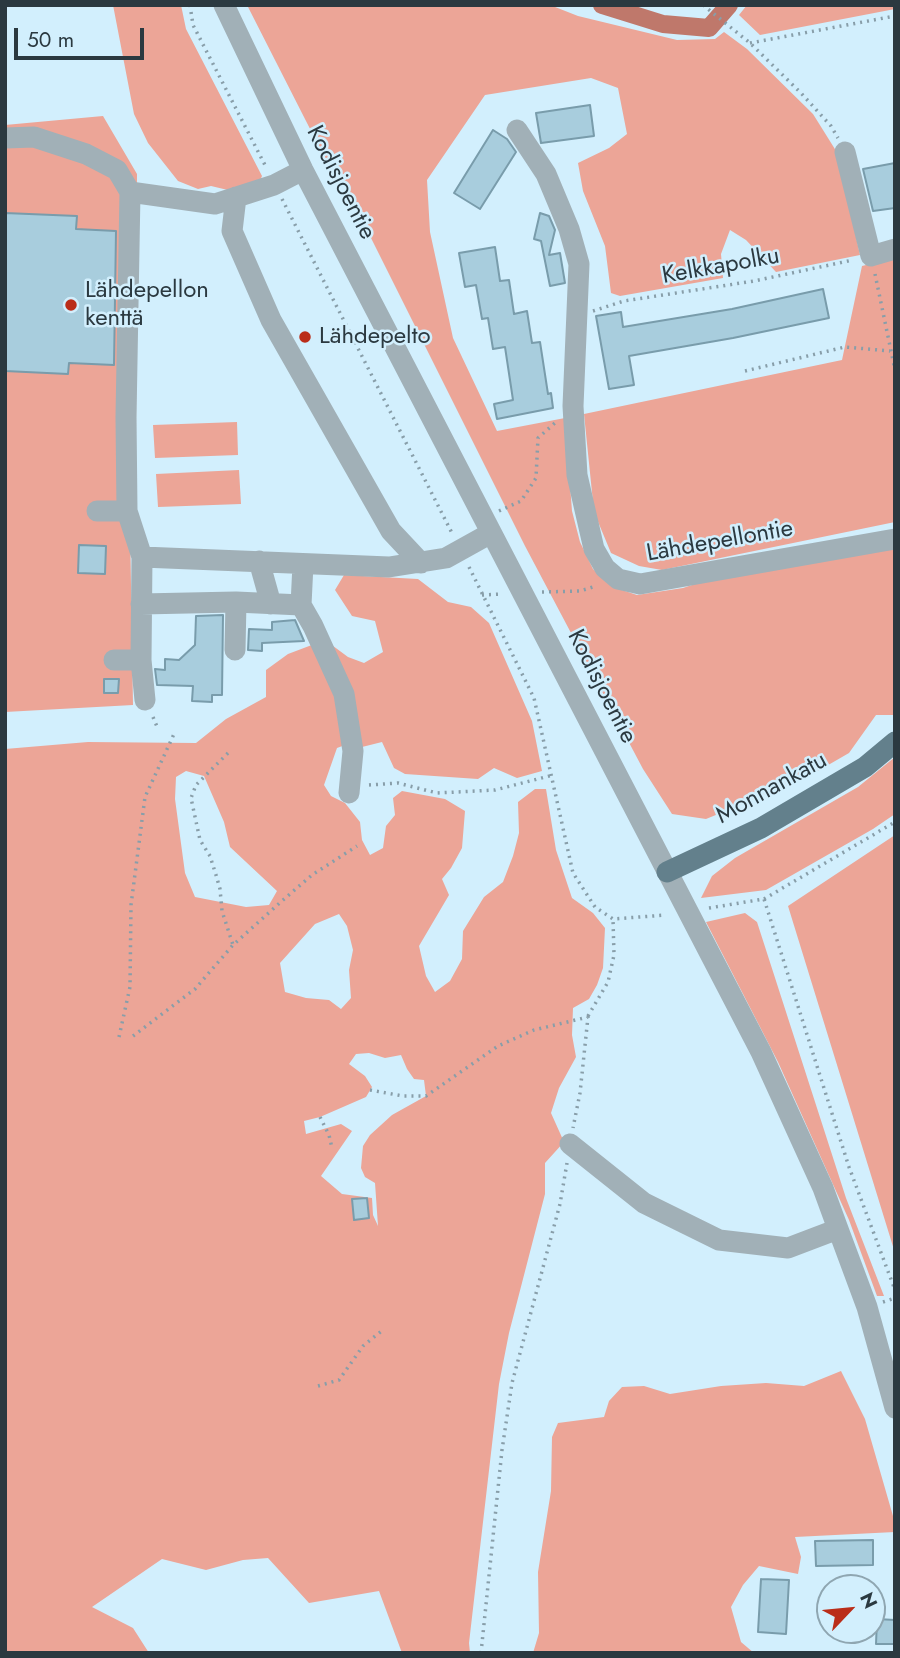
<!DOCTYPE html>
<meta charset="utf-8">
<style>
body{margin:0}
#map{position:relative;width:900px;height:1658px;overflow:hidden;background:#d2effd;font-family:Jost,sans-serif}
canvas{display:block}
.frame{position:absolute;inset:0;border:7px solid #2b3940;pointer-events:none}
.north{position:absolute;left:816px;top:1574px;width:70px;height:70px;box-sizing:border-box;background:#d2effd;border:2px solid #8fa6b1;border-radius:50%;rotate:64deg;font-size:19px;font-weight:700;line-height:28px;text-align:center;color:#2b3940}
.north::after{content:'';display:block;margin:auto;width:24px;height:32px;background:#ba2d19;clip-path:polygon(50% 0,100% 100%,50% 72%,0 100%)}
.scale{position:absolute;left:14px;top:28px;width:130px;height:32px;box-sizing:border-box;border:4px solid #2b3940;border-top:0;padding-left:9px;font-size:21px;line-height:24px;white-space:nowrap;color:#2b3940;-webkit-text-stroke:5px #d2effd;paint-order:stroke}
</style>
<div id="map">
<canvas width="900" height="1658"></canvas>
<div class="frame"></div>
<div class="north">N</div>
<div class="scale">50 m</div>
</div>
<script>
const g = document.querySelector('canvas').getContext('2d');
g.lineJoin = 'round';
function fillPath(path, color) {
  g.fillStyle = color;
  g.fill(path, 'evenodd');
}
function poly(rows) {
  const path = new Path2D();
  for (const r of rows) {
    path.moveTo(r[0], r[1]);
    for (let i = 2; i < r.length; i += 2) path.lineTo(r[i], r[i + 1]);
  }
  return path;
}
function stroke(path, color, width, dash) {
  g.strokeStyle = color;
  g.lineWidth = width;
  g.lineCap = dash ? 'butt' : 'round';
  g.setLineDash(dash || []);
  g.stroke(path);
}
function label(font, color, halo, rows, align = 'center') {
  g.font = font + ' Jost,sans-serif';
  g.lineWidth = 5;
  g.setLineDash([]);
  g.textBaseline = 'middle';
  g.strokeStyle = halo;
  g.fillStyle = color;
  for (const [text, x, y, turn = 0] of rows) {
    g.save();
    g.translate(x, y);
    g.rotate((+turn || 0) * Math.PI / 180);
    g.textAlign = isNaN(turn) ? turn : align;
    if (halo) g.strokeText(text, 0, 0);
    g.fillText(text, 0, 0);
    g.restore();
  }
}
fillPath(poly([
 [113,5,181,5,186,29,262,176,259,183,232,191,211,186,198,189,178,181,148,143,134,114],
 [247,5,550,5,578,16,677,40,715,39,724,32,747,49,813,114,838,154,860,255,776,272,746,240,730,230,721,254,723,278,620,296,611,293,605,246,583,191,578,163,609,148,627,134,618,88,591,78,485,95,427,180,430,232,453,338,497,431,565,418,572,511,580,542,593,569,613,587,637,595,683,588,713,578,895,545,895,715,876,715,849,753,804,779,706,819,672,814,643,769,525,546,343,182,335,178],
 [747,5,895,5,895,9,760,35,739,15],
 [103,116,137,174,136,436,130,525,133,705,5,712,5,125],
 [895,258,895,522,662,570,639,566,611,553,594,512,584,414,842,360,862,266],
 [237,422,238,455,155,458,153,425],
 [239,470,241,504,158,507,156,474],
 [344,575,418,579,448,602,471,607,489,623,532,721,542,771,517,778,494,768,478,779,405,774,394,768,382,742,358,748,345,745,337,748,324,785,331,796,345,803,360,822,362,840,370,855,383,848,386,826,395,815,393,798,402,791,445,799,465,811,462,848,451,868,442,879,449,895,419,946,426,976,435,992,450,981,462,959,463,931,484,897,503,882,513,856,519,833,518,802,535,789,546,789,556,850,572,898,593,913,605,928,603,968,597,985,589,999,573,1008,572,1035,576,1057,559,1088,551,1113,564,1142,545,1163,545,1194,509,1333,499,1384,469,1643,470,1653,402,1653,379,1591,309,1603,268,1558,243,1560,206,1570,162,1559,92,1607,133,1628,149,1653,5,1653,5,749,88,742,196,743,226,719,266,697,266,670,288,654,325,640,348,657,364,663,383,652,375,621,352,616,335,590],
 [186,771,204,776,224,822,230,847,277,891,269,905,246,907,195,897,185,873,175,799,176,777],
 [339,914,347,926,353,950,349,970,351,998,341,1009,329,1000,306,998,285,992,280,963,315,924],
 [369,1053,385,1058,401,1055,407,1069,414,1079,424,1080,426,1096,392,1115,370,1135,363,1146,361,1168,365,1177,375,1183,378,1226,373,1215,372,1198,342,1194,321,1176,352,1131,341,1124,306,1134,304,1121,320,1117,366,1097,372,1087,365,1076,349,1064,356,1054],
 [895,757,895,814,873,829,766,890,701,898,712,876,735,858,858,787],
 [895,835,895,1253,788,906],
 [745,913,757,922,846,1198,884,1296,877,1296,849,1220,778,1062,706,922],
 [841,1371,865,1419,895,1523,895,1532,795,1537,801,1557,798,1574,759,1566,743,1585,731,1607,741,1642,754,1653,533,1653,539,1633,538,1572,551,1491,552,1437,558,1423,604,1417,609,1401,622,1387,644,1386,670,1394,721,1386,766,1383,804,1386]
]), '#eca597');
stroke(poly([
 [602,5,663,24,709,28,729,5]
]), '#bf786b', 18);
const building = poly([
 [590,105,594,136,541,143,536,113,590,105],
 [493,130,507,139,516,152,480,209,454,193,493,130],
 [895,163,895,208,873,211,863,169,895,163],
 [5,213,77,216,76,229,116,231,114,365,69,363,68,374,5,371,5,213],
 [540,213,549,216,555,230,549,255,560,253,565,283,550,286,541,241,534,239,540,213],
 [495,247,500,281,509,280,514,314,527,311,532,343,540,342,548,394,551,393,553,408,497,419,494,404,513,400,505,347,493,349,488,318,482,319,476,285,465,287,459,253,495,247],
 [823,289,829,318,733,338,629,356,634,385,609,389,596,316,621,312,623,327,732,309,823,289],
 [79,545,106,546,105,574,78,573,79,545],
 [223,615,222,695,212,695,212,702,192,701,193,686,157,685,155,669,165,670,165,659,179,660,195,645,196,616,223,615],
 [295,620,304,641,262,643,262,651,248,650,249,629,272,630,272,622,295,620],
 [104,679,119,679,118,693,104,693,104,679],
 [367,1198,369,1218,354,1220,352,1199,367,1198],
 [873,1540,873,1565,816,1566,815,1541,873,1540],
 [761,1579,789,1580,786,1634,758,1632,761,1579],
 [877,1619,895,1620,895,1644,876,1644,877,1619]
]);
fillPath(building, '#a8cddd');
stroke(building, '#799cab', 2);
stroke(poly([
 [190,5,193,25,266,167],
 [703,5,750,43,801,93,831,126,838,138],
 [750,43,895,16],
 [282,199,453,535],
 [875,274,895,370],
 [593,311,624,301,754,281,853,260],
 [745,371,845,347,890,351],
 [499,511,521,501,536,478,538,438,556,422],
 [469,567,534,698,573,873,595,907,613,919,666,915],
 [542,592,580,591,596,586],
 [482,595,503,594],
 [153,717,158,729],
 [228,753,196,785,191,798,200,840,210,856,216,875,220,889,222,911,233,945],
 [369,785,398,783,437,793,495,790,553,775],
 [764,899,895,822],
 [709,908,764,899,849,1167,895,1290],
 [588,1016,608,982,614,955,613,919],
 [133,1036,195,989,233,945,283,900,312,875,357,846],
 [119,1037,130,987,131,905,145,797,174,734],
 [370,1090,403,1096,426,1096,498,1046,534,1030,588,1017,580,1093,573,1128],
 [320,1117,329,1135,332,1148],
 [883,1302,895,1298],
 [318,1386,339,1380,363,1346,384,1329],
 [481,1653,502,1450,512,1383,560,1204,567,1163]
]), '#889ea9', 3.5, [2, 5]);
stroke(poly([
 [224,5,303,170,761,1052,823,1188,838,1229,867,1307,895,1408],
 [517,130,546,174,569,229,579,264,573,406,577,475,594,549,605,568,618,579,640,584,895,539],
 [5,138,34,137,86,154,117,170,130,192],
 [845,152,871,256,895,249],
 [236,197,232,231,271,320,391,531,421,563],
 [97,511,127,511],
 [142,557,389,567,446,558,491,533],
 [259,561,271,604],
 [303,564,301,605,313,626,344,694,353,751,349,793],
 [141,604,236,602,301,605],
 [235,650,236,602],
 [114,660,141,660],
 [145,700,141,660,142,557,127,511,126,417,130,192,215,204,274,185,303,170],
 [570,1144,644,1203,719,1240,788,1248,838,1229]
]), '#a1b0b7', 21);
stroke(poly([
 [667,872,761,828,865,767,895,742]
]), '#63808c', 21);
for (const [x, y, r, color] of [
 [71,305,7,"#ba2d19"],
 [305,337,7,"#ba2d19"]
]) {
  const dot = new Path2D();
  dot.arc(x, y, r, 0, 2 * Math.PI);
  g.fillStyle = color;
  g.fill(dot);
  stroke(dot, '#d2effd', 2.5);
}
label('24px', '#2b3940', '#d2effd', [
 ["Kodisjoentie",340,183,63],
 ["Kelkkapolku",721,267,-10],
 ["Lähdepellontie",720,542,-10],
 ["Kodisjoentie",601,687,63],
 ["Monnankatu",772,789,-29]
]);
label('24px', '#2b3940', '#d2effd', [
 ["Lähdepellon",85,291],
 ["kenttä",85,319],
 ["Lähdepelto",319,337]
], 'left');
</script>
